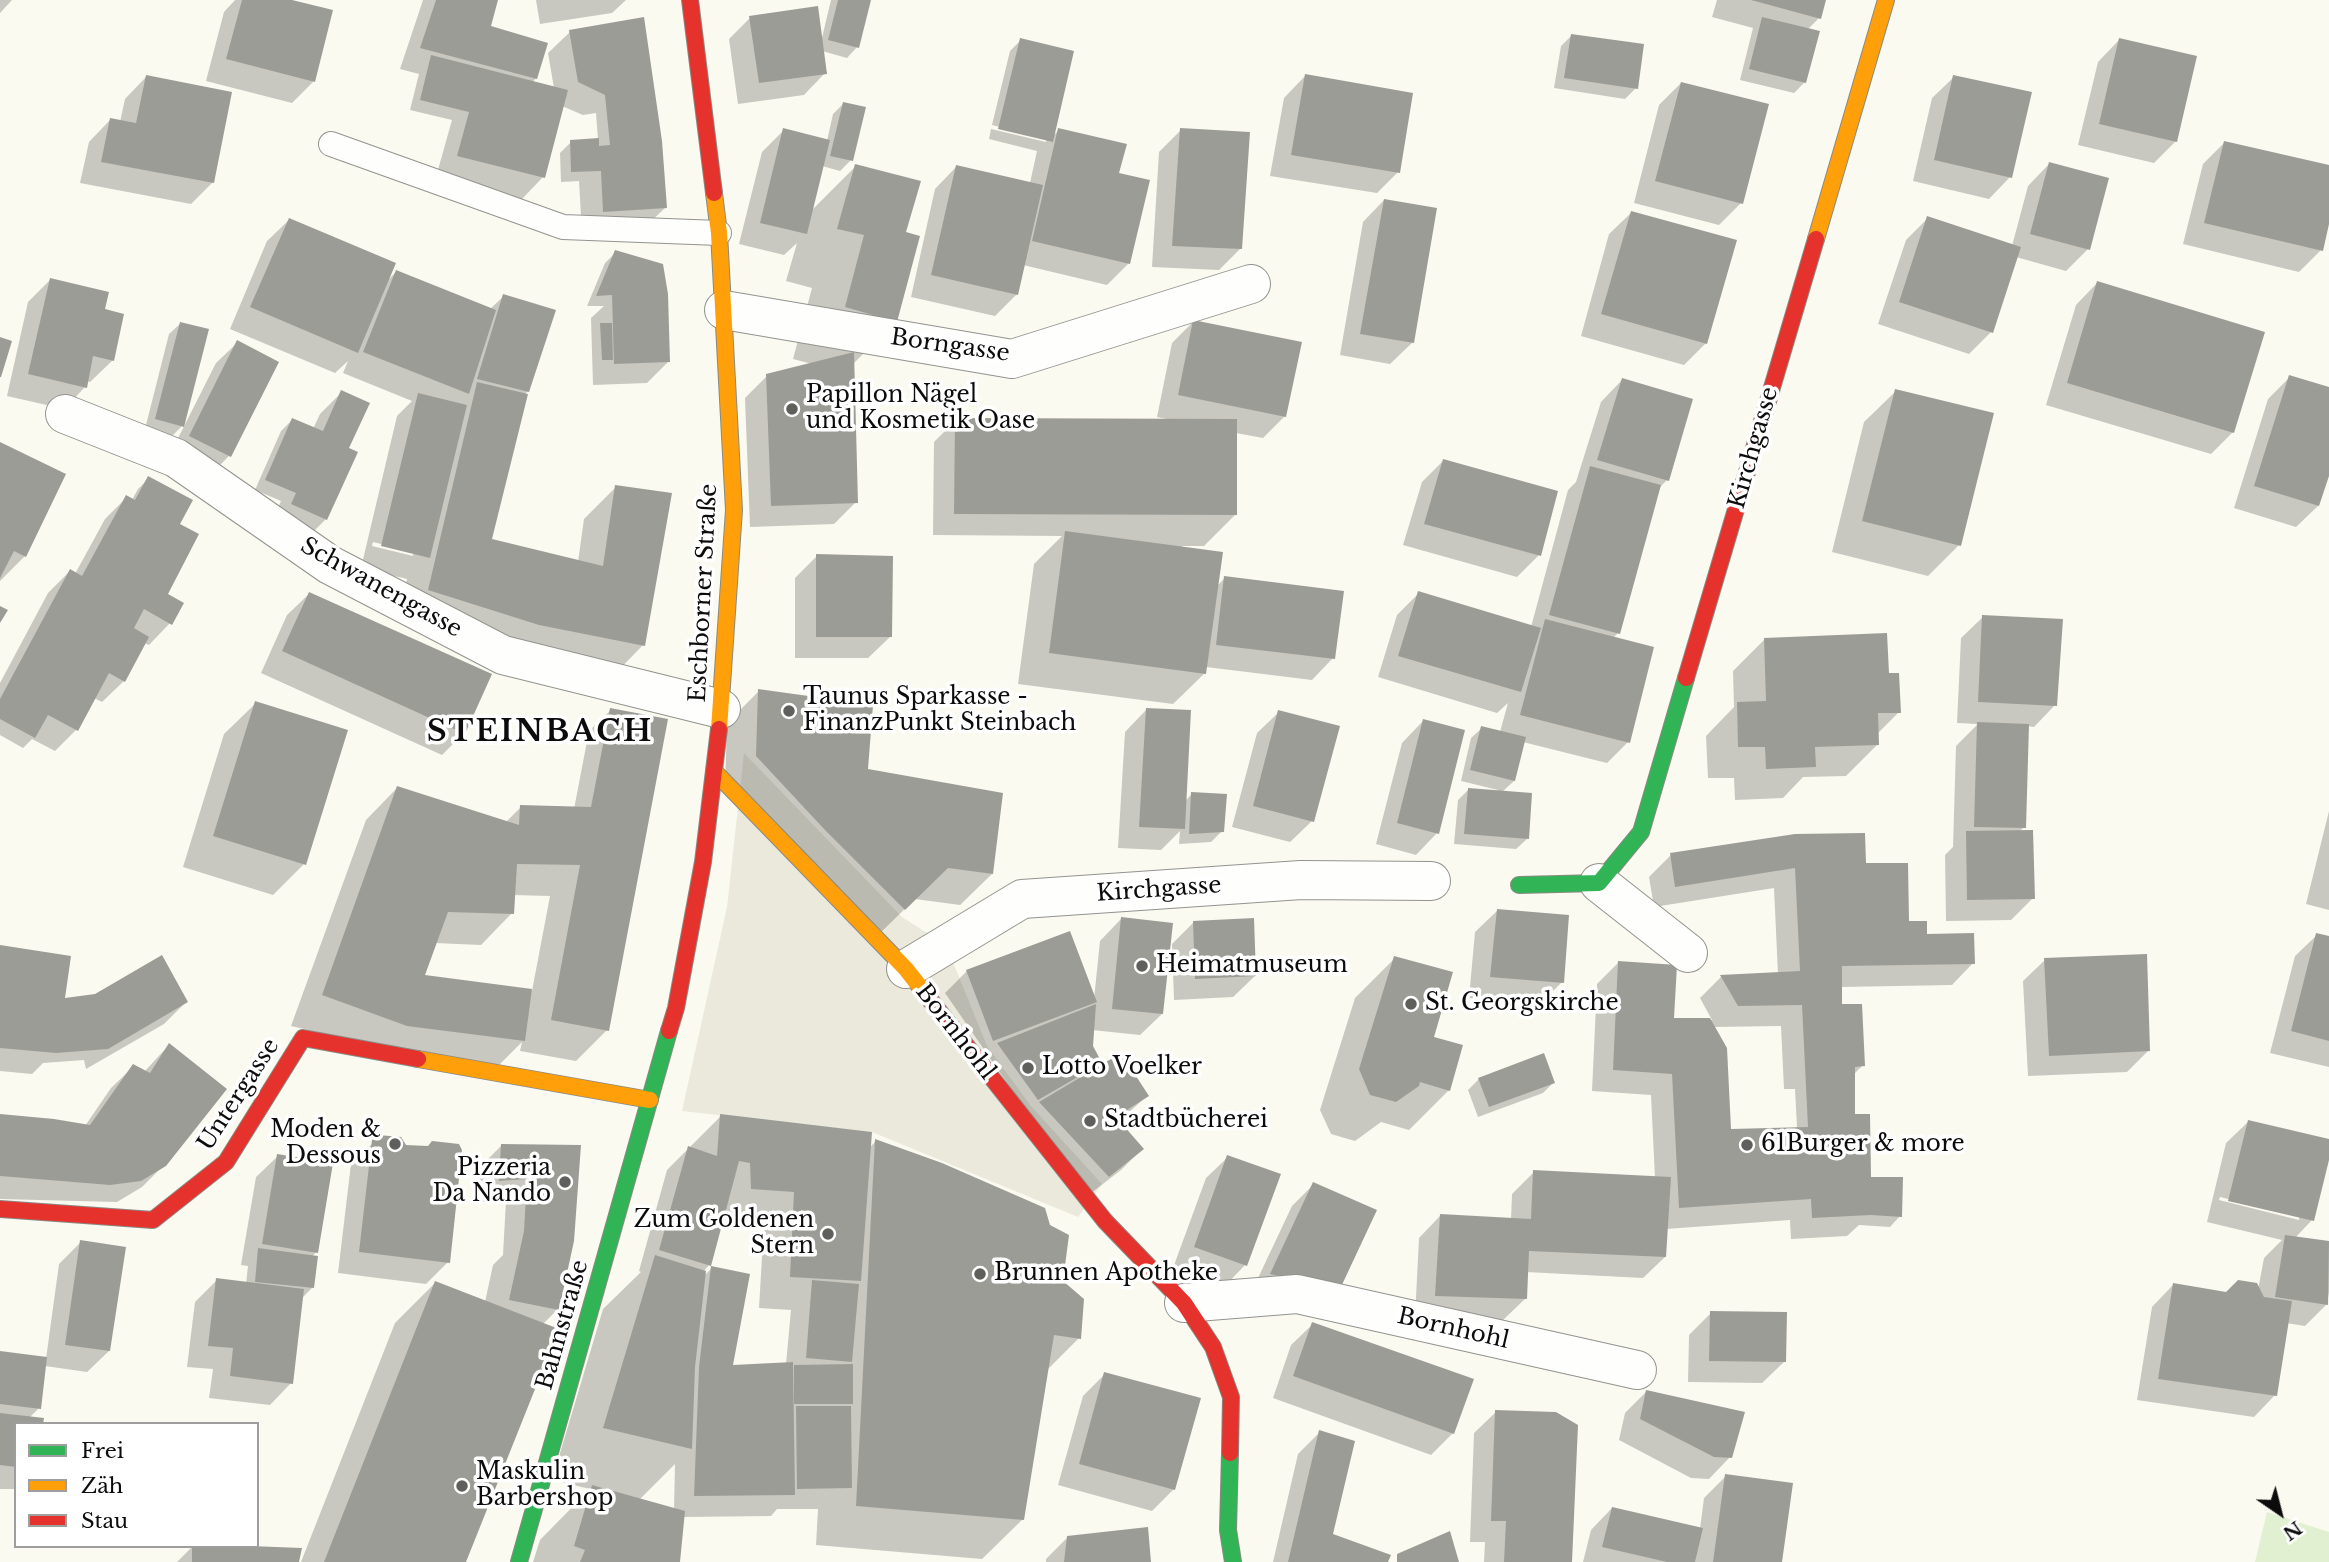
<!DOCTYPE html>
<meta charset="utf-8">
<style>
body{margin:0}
#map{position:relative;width:2329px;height:1562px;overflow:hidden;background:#fafaf0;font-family:"Libre Baskerville",serif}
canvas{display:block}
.legend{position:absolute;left:14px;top:1422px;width:245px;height:126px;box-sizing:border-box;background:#fff;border:2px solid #9e9e9e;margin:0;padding:9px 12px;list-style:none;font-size:21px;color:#0c0c0c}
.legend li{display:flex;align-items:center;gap:14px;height:35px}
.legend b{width:35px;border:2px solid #9e9e9e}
.north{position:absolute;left:2245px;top:1478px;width:70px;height:70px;-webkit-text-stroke:5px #fff;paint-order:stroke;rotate:145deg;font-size:19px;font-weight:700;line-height:28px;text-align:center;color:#0c0c0c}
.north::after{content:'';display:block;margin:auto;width:24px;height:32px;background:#0c0c0c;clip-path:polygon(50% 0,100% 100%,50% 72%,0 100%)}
</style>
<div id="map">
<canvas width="2329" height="1562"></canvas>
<ul class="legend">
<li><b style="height:9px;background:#30b455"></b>Frei</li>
<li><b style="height:9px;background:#ff9f0a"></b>Zäh</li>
<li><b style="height:9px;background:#e5322d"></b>Stau</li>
</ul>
<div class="north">N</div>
</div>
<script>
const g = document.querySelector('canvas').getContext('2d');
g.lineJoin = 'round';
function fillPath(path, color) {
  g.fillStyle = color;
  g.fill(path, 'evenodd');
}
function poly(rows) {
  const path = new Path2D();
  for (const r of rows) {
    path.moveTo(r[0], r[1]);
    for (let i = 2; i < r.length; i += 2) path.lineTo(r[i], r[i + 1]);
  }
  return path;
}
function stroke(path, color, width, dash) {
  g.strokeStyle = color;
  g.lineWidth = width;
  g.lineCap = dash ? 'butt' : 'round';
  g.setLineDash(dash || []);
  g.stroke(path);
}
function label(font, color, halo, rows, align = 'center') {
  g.font = font + ' "Libre Baskerville",serif';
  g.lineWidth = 7;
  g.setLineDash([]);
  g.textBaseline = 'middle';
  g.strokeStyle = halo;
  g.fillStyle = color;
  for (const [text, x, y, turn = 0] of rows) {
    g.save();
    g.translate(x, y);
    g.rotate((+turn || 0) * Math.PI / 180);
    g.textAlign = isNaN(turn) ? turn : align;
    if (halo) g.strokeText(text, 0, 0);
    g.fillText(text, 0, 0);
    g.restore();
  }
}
fillPath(poly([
 [2267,1512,2329,1532,2329,1562,2255,1562]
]), '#e0f0d1');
fillPath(poly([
 [744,753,902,917,946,945,987,1046,1031,1106,1102,1184,1078,1217,872,1132,682,1111,727,907]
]), '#eae9dc');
fillPath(poly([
 [0,0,12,0,0,13],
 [235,0,285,0,313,82,292,103,206,81,224,12],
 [423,0,496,0,487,32,536,78,532,83,554,88,548,53,570,32,660,141,665,208,643,229,582,233,579,181,561,182,560,153,571,142,598,140,596,113,583,115,562,106,543,177,522,199,436,177,452,120,410,110,419,74,400,69],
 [536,0,626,0,612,13,540,24],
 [831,0,869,0,857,47,847,58,822,51,825,73,804,95,738,104,729,39,750,18,821,42],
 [1717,0,1824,0,1819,18,1807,30,1805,82,1794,93,1740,80,1753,28,1712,17],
 [1571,36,1636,88,1625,99,1554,88,1561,46],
 [1021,40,1052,137,1059,130,1117,174,1129,263,1107,285,1023,265,1017,294,995,316,911,297,935,189,956,167,1030,183,1037,151,989,139,991,129,1046,142,1046,139,992,125,1010,51],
 [2119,40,2176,141,2154,163,2078,145,2098,62],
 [1305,76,1398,172,1377,193,1270,176,1284,98],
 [146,77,213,182,191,204,80,183,89,142,110,120,120,122,125,99],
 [1954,77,2010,177,1989,199,1913,181,1932,98],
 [1681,83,1741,203,1719,225,1634,203,1659,105],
 [844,103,851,160,840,171,822,166,812,210,856,166,904,234,896,321,853,364,856,502,834,524,750,527,745,398,767,376,812,364,793,359,812,288,786,281,797,243,784,255,739,244,762,152,784,130,827,141,833,114],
 [1181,130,1240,249,1219,270,1152,267,1159,152],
 [2224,143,2329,166,2329,216,2321,250,2299,272,2183,244,2203,164],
 [2049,164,2088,249,2066,271,2016,257,1991,332,1969,354,1878,324,1906,240,1928,218,2012,246,2028,186],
 [1384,200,1412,343,1390,364,1340,355,1363,222],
 [1631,213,1706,343,1684,365,1581,336,1609,234],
 [289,220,386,282,396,272,490,309,504,296,528,391,524,395,490,540,578,562,584,519,616,487,643,645,612,677,397,621,407,579,361,568,397,416,412,401,343,373,348,361,335,373,230,329,267,241],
 [373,542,413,552,413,556,372,546],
 [616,252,669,361,647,383,593,385,591,318,604,306,587,306,605,263],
 [50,280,103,310,122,315,112,361,90,382,86,381,85,387,64,409,7,396,28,302],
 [2097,283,2233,432,2211,454,2046,405,2076,305],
 [1194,321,1285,416,1263,438,1236,433,1236,514,1204,546,1182,546,1182,548,1217,586,1225,578,1333,658,1312,680,1206,667,1205,673,1173,704,1018,684,1034,564,1062,536,933,535,934,442,956,420,1166,420,1167,419,1157,417,1172,343],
 [180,324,182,426,172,436,145,429,169,334],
 [238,342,229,456,208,477,168,458,216,363],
 [2290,377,2329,389,2329,470,2318,506,2296,527,2234,508,2268,399],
 [1622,380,1667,480,1658,489,1618,633,1613,638,1628,742,1607,763,1523,742,1514,781,1502,792,1527,839,1516,849,1454,844,1458,800,1468,790,1497,792,1498,790,1461,781,1471,738,1482,728,1500,732,1508,703,1497,713,1378,677,1397,615,1419,593,1531,627,1568,490,1576,482,1601,402],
 [1896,391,1959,545,1928,576,1832,552,1864,422],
 [342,392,347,449,326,519,304,541,270,526,281,501,255,490,281,431,292,420,313,429,320,414],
 [0,444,25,556,0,581],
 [1443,461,1539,555,1517,577,1403,545,1422,482],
 [148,479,178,523,165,595,170,623,149,645,144,643,124,681,102,702,94,698,76,730,55,751,32,739,23,748,0,735,0,683,48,593,70,571,75,574,105,519,127,497,132,500,138,489],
 [817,556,890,637,868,658,795,658,795,578],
 [309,594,464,733,442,755,261,673,287,615],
 [1983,617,2055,705,2034,727,2027,726,2024,827,2019,832,2033,898,2011,920,1946,921,1945,855,1953,847,1956,746,1978,724,1957,723,1961,638],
 [1765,639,1887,675,1899,712,1877,734,1878,744,1846,776,1803,777,1783,798,1735,800,1734,778,1708,778,1706,736,1734,707,1733,671],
 [759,691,866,771,992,874,960,905,915,899,873,940,725,788,727,723],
 [256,703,304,864,273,895,183,867,224,734],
 [611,710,607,1030,576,1061,520,1051,522,1042,492,1072,291,1026,366,820,397,788,505,823,521,807,574,809,589,731],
 [513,895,550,896,532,991,423,977,435,943,481,945,512,913],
 [1146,710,1185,801,1192,794,1222,831,1211,842,1179,844,1180,831,1161,850,1118,848,1125,732],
 [1279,712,1312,821,1290,842,1232,827,1257,733],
 [1423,721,1437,833,1416,855,1376,844,1402,743],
 [2329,811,2329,910,2306,904],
 [1671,855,1864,868,1907,920,1925,936,1973,963,1952,985,1840,987,1840,1006,1863,1065,1853,1075,1854,1116,1869,1182,1900,1216,1890,1227,1859,1225,1847,1236,1791,1239,1790,1220,1666,1229,1665,1257,1643,1278,1526,1272,1525,1299,1503,1320,1415,1317,1419,1238,1440,1216,1511,1220,1512,1194,1534,1172,1655,1178,1651,1095,1592,1091,1597,984,1618,963,1672,1020,1712,1020,1700,998,1721,977,1778,974,1774,888,1654,907,1649,877],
 [1781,1026,1784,1089,1795,1089,1797,1127,1794,1129,1730,1131,1713,1027],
 [1497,911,1562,982,1540,1004,1469,998,1475,932],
 [1121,919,1162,1014,1140,1035,1092,1030,1091,1046,1102,1066,1147,1096,1118,1122,1142,1149,1121,1170,1086,1197,945,993,967,971,1094,999,1100,941],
 [1194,922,1255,976,1233,997,1174,1000,1172,944],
 [2317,935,2329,938,2329,1067,2270,1053,2295,956],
 [0,946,62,1003,186,1002,164,1024,86,1069,84,1060,43,1063,32,1074,0,1071],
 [1395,958,1432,1038,1449,1090,1409,1130,1381,1122,1355,1141,1331,1134,1320,1110,1355,998],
 [2045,960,2149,1050,2127,1072,2028,1076,2023,981],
 [169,1045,165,1164,142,1187,117,1202,0,1199,0,1116,85,1126,111,1088,133,1067,144,1072],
 [1479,1079,1553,1083,1543,1093,1478,1117,1468,1090],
 [721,1116,869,1148,876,1141,1061,1281,1079,1338,1046,1371,1023,1519,982,1559,816,1545,818,1509,777,1509,771,1516,682,1517,678,1562,533,1562,540,1540,590,1489,552,1480,603,1309,641,1272,639,1271,667,1170],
 [722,1220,764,1223,759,1308,791,1310,786,1364,731,1367,712,1268,704,1276,704,1271,709,1265],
 [675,1464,674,1510,639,1500],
 [2248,1122,2329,1141,2329,1152,2312,1220,2295,1238,2329,1243,2329,1292,2327,1304,2305,1326,2286,1323,2275,1395,2254,1417,2137,1400,2152,1307,2173,1285,2227,1294,2258,1290,2264,1258,2282,1240,2207,1222,2226,1143],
 [2220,1197,2299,1216,2299,1220,2219,1200],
 [379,1137,448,1262,426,1284,338,1273,351,1164],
 [502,1145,580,1147,558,1309,542,1325,465,1562,301,1562,395,1323,435,1283,485,1302,493,1265,503,1255,506,1200,479,1202,480,1167],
 [278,1156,316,1252,312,1257,312,1288,301,1299,291,1383,270,1405,209,1398,213,1369,187,1367,195,1302,217,1280,246,1284,248,1266,241,1265,256,1177],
 [1228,1157,1245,1265,1224,1287,1173,1268,1206,1178],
 [1314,1184,1317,1309,1250,1295,1292,1206],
 [81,1242,109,1351,87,1372,45,1366,39,1408,29,1418,16,1424,16,1489,0,1489,0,1353,46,1359,59,1264],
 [1711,1313,1784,1362,1762,1383,1688,1382,1689,1335],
 [1313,1324,1453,1433,1431,1455,1273,1398,1291,1345],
 [1105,1374,1174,1489,1152,1511,1058,1485,1083,1396],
 [1646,1392,1730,1457,1709,1479,1691,1478,1619,1440,1625,1413],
 [1496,1412,1570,1562,1484,1562,1485,1542,1470,1542,1474,1433],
 [1320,1432,1331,1535,1387,1562,1273,1562,1298,1454],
 [1726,1476,1780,1562,1583,1562,1591,1530,1612,1508,1700,1529,1704,1498],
 [1068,1537,1150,1562,1046,1562,1046,1559],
 [193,1546,297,1562,177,1562]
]), '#0003');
fillPath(poly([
 [242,0,292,0,333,10,315,82,226,59],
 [436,0,498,0,491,26,548,43,537,79,420,48],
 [838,0,871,0,859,48,828,40],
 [1751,0,1826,0,1821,19],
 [818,6,827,74,759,83,749,16],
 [644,17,662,141,667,208,603,212,601,171,571,172,570,140,599,138,599,146,610,145,605,95,578,82,569,30],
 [1762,17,1820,31,1806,83,1749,69],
 [1571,34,1644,44,1638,89,1564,78],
 [1020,38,1074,51,1053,142,998,129],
 [2119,38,2197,56,2177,142,2099,124],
 [431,55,568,90,545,178,457,156,469,112,420,100],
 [1305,74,1413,93,1400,173,1291,155],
 [146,75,232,92,214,183,101,162,110,118,136,123],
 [1953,75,2032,92,2012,178,1934,160],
 [1681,82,1769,104,1743,204,1655,181],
 [843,102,866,107,853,161,830,156],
 [783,128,830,140,807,234,760,223],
 [1058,128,1127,144,1119,173,1150,180,1130,264,1032,241],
 [1180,128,1250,132,1242,249,1172,246],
 [2224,141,2329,165,2329,224,2323,251,2204,223],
 [2049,162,2109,178,2090,250,2030,234],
 [855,164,921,181,906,232,920,236,897,322,845,307,864,235,837,229],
 [956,165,1043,185,1018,295,931,275],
 [1384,199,1437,208,1414,343,1360,334],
 [1631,211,1737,240,1707,344,1601,314],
 [1927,216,2021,247,1993,333,1899,302],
 [289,218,396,263,358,353,250,307],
 [615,250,663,264,668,294,670,362,614,364,612,295,596,296],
 [396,270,496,310,469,394,363,352],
 [50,278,109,292,105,309,124,314,114,361,93,356,87,388,28,374],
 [2097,281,2265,332,2234,433,2067,383],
 [503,294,556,310,529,392,477,379],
 [1193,320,1302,342,1286,417,1178,395],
 [180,322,209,329,184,427,155,419],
 [600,323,612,323,613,360,602,360],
 [0,337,12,341,1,377,0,377],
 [237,340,279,362,231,457,189,436],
 [854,352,858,503,771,506,766,374],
 [2289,375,2329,387,2329,476,2319,506,2254,486],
 [1622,378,1693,399,1669,481,1597,460],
 [477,382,528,394,492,539,603,566,615,485,672,493,645,646,539,625,428,590],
 [1895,389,1994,413,1961,546,1862,521],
 [341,390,370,403,349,448,358,452,327,520,291,504,296,493,265,480,292,418,323,431],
 [418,393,467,405,430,558,381,546],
 [955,418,1237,419,1237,515,954,514],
 [0,442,66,474,26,557,14,551,0,578],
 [1443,459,1558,491,1541,556,1424,524],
 [1590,466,1661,485,1620,634,1549,615],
 [148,476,193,500,180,524,199,534,168,594,184,603,172,625,144,609,134,628,149,637,125,682,109,673,78,731,48,715,35,738,0,719,0,699,70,569,82,576,126,495,135,500],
 [1065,531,1223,552,1206,674,1049,653],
 [816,554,893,556,892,637,816,637],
 [1224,576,1344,591,1335,659,1216,645],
 [1418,591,1541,628,1521,692,1398,656],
 [309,592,492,674,465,734,282,651],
 [0,606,8,610,0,623],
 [1982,615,2063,619,2057,706,1978,702],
 [1545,619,1654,647,1630,743,1520,715],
 [1887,633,1889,673,1899,673,1901,713,1878,713,1879,745,1815,747,1816,767,1766,769,1765,747,1738,747,1737,702,1766,701,1764,638],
 [758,689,873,705,868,769,1003,793,993,874,948,868,905,910,825,830,756,756],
 [255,701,348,730,306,865,213,836],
 [610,708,668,719,609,1031,551,1020,580,865,517,864,514,914,448,912,425,975,532,989,525,1041,407,1026,322,995,397,786,519,825,520,805,591,807],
 [1146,708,1191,710,1185,829,1139,827],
 [1278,710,1340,726,1314,822,1253,806],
 [1423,719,1465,730,1439,834,1397,823],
 [1977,722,2029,724,2026,828,1974,827],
 [1481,726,1526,737,1515,781,1470,770],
 [1468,788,1532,793,1529,839,1464,834],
 [1191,792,1227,794,1224,832,1189,834],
 [2033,830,2035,899,1967,900,1966,831],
 [1865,833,1866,863,1908,863,1909,921,1927,921,1927,934,1974,933,1975,964,1842,966,1842,1004,1862,1004,1865,1066,1855,1067,1855,1114,1870,1114,1871,1177,1903,1177,1902,1217,1871,1215,1812,1218,1811,1199,1679,1208,1672,1074,1613,1070,1618,961,1677,965,1674,1018,1710,1018,1727,1048,1731,1129,1808,1127,1802,1005,1738,1006,1720,975,1800,971,1795,868,1675,887,1670,853,1795,834],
 [1497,909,1569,915,1564,983,1490,977],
 [1121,917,1173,923,1163,1014,1112,1009],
 [1254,918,1256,976,1195,979,1193,921],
 [1070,931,1097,1002,993,1041,966,970],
 [2316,933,2329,936,2329,1041,2291,1031],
 [0,945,71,956,65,998,95,994,162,955,188,1002,108,1049,56,1053,0,1048],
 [2147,954,2150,1051,2049,1056,2044,958],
 [1394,956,1453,972,1434,1037,1463,1045,1450,1091,1420,1082,1419,1086,1396,1102,1370,1095,1359,1069],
 [1096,1004,1093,1046,1102,1063,1038,1100,997,1043],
 [169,1043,227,1089,166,1166,141,1181,110,1185,0,1176,0,1114,54,1119,90,1125,133,1064,150,1073],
 [1121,1053,1149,1096,1116,1117,1144,1149,1109,1177,1039,1102],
 [1544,1053,1555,1083,1489,1107,1478,1078],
 [720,1114,872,1132,861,1281,790,1277,794,1192,751,1189,750,1163,739,1161,711,1266,659,1250,688,1146,717,1156],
 [2248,1120,2329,1139,2329,1160,2314,1221,2228,1201],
 [378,1135,401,1137,406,1145,428,1146,432,1141,459,1144,462,1150,450,1263,359,1252,372,1140],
 [875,1139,942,1163,1045,1208,1050,1225,1069,1235,1063,1281,1084,1299,1081,1339,1054,1335,1024,1520,856,1506],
 [501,1144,581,1145,574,1241,559,1310,509,1300,524,1231,527,1179,499,1181],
 [277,1154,333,1163,318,1253,262,1244],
 [1227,1155,1281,1174,1247,1266,1194,1247],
 [1533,1170,1671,1177,1666,1257,1529,1251,1527,1299,1435,1296,1440,1214,1531,1219],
 [1313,1182,1377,1210,1340,1289,1270,1274],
 [2285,1235,2329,1241,2328,1305,2275,1297],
 [80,1240,126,1247,110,1351,65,1345],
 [258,1248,318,1256,314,1288,255,1282],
 [655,1255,706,1271,695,1367,692,1449,603,1428],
 [711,1266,750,1274,733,1365,793,1362,795,1495,694,1496,699,1367],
 [216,1278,304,1289,293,1384,230,1376,233,1348,208,1346],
 [812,1280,859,1284,852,1362,806,1358],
 [2238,1280,2257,1283,2264,1297,2292,1301,2277,1396,2158,1379,2173,1283,2226,1292],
 [435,1281,559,1329,466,1562,324,1562],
 [1710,1311,1787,1312,1786,1362,1709,1361],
 [1312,1322,1474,1379,1454,1434,1293,1376],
 [0,1351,47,1357,41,1409,0,1404],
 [853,1364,853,1404,794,1404,794,1365],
 [1104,1372,1201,1398,1175,1490,1079,1464],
 [1646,1390,1745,1412,1732,1458,1714,1457,1640,1419],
 [796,1406,851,1406,852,1488,797,1489],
 [1495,1410,1556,1412,1578,1425,1572,1562,1504,1562,1506,1521,1491,1521],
 [0,1413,44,1418,43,1424,16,1424,16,1467,0,1465],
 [1319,1430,1355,1441,1333,1534,1391,1555,1388,1562,1288,1562],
 [1725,1474,1793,1483,1782,1562,1713,1562],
 [592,1485,685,1511,680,1562,580,1562,585,1550,574,1546],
 [1612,1507,1703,1528,1695,1562,1667,1562,1602,1547],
 [1148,1527,1151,1562,1064,1562,1067,1536],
 [1450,1531,1459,1562,1397,1562,1397,1554],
 [192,1546,250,1546,302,1548,299,1562,192,1562]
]), '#9c9c96');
const lane = poly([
 [331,144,563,227,719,233]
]);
const street = poly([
 [724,310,1012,359,1251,284],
 [65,414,176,458,330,565,503,655,721,709],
 [1599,883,1688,953],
 [906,969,1022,899,1301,880,1431,881],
 [1184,1303,1297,1294,1637,1370]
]);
const fast = poly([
 [1519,885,1599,883,1641,832,1686,678],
 [1230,1453,1228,1530,1233,1562],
 [519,1562,669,1031]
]);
const slow = poly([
 [714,193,719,233,734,510,719,729],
 [1816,239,1886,0],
 [714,771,906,969,931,1001],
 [418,1059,650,1100]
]);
const jam = poly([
 [690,0,714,193],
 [1686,678,1816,239],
 [931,1001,1105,1221,1184,1303,1213,1347,1231,1397,1230,1453],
 [669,1031,676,1008,703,862,719,729],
 [0,1209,153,1220,226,1162,303,1038,418,1059]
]);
stroke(lane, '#93938f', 26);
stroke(street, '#93938f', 40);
stroke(fast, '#8a8a85', 18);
stroke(slow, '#8a8a85', 18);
stroke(jam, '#8a8a85', 18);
stroke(lane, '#fefefd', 24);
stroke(street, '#fefefd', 38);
stroke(fast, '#30b455', 16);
stroke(slow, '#ff9f0a', 16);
stroke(jam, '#e5322d', 16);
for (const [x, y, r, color] of [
 [792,409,7,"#5f5f5c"],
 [789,711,7,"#5f5f5c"],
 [1142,966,7,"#5f5f5c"],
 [1411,1004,7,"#5f5f5c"],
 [1028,1068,7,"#5f5f5c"],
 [1090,1121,7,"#5f5f5c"],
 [395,1144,7,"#5f5f5c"],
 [1747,1145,7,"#5f5f5c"],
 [565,1182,7,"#5f5f5c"],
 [828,1234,7,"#5f5f5c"],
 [980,1274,7,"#5f5f5c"],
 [462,1486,7,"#5f5f5c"]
]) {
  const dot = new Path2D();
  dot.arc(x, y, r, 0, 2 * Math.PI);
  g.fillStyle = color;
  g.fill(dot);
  stroke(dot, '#fff', 2.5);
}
label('23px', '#0c0c0c', '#fff', [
 ["Borngasse",950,346,8],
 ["Kirchgasse",1754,448,-74],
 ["Schwanengasse",381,588,29],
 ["Eschborner Straße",704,593,-87],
 ["Kirchgasse",1159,890,-4],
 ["Bornhohl",955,1032,52],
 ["Untergasse",239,1095,-57],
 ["Bahnstraße",563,1325,-74],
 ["Bornhohl",1453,1329,13]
]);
label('23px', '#0c0c0c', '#fff', [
 ["Papillon Nägel",806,396],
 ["und Kosmetik Oase",806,422],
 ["Taunus Sparkasse -",803,698],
 ["FinanzPunkt Steinbach",803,724],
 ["Heimatmuseum",1156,966],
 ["St. Georgskirche",1425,1004],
 ["Lotto Voelker",1042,1068],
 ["Stadtbücherei",1104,1121],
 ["Moden &",381,1131,"right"],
 ["Dessous",381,1157,"right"],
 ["61Burger & more",1761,1145],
 ["Pizzeria",551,1169,"right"],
 ["Da Nando",551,1195,"right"],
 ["Zum Goldenen",814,1221,"right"],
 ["Stern",814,1247,"right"],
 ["Brunnen Apotheke",994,1274],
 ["Maskulin",476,1473],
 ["Barbershop",476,1499]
], 'left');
g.letterSpacing = '2px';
label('bold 30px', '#0c0c0c', '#fff', [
 ["STEINBACH",540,733]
]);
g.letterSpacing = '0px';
</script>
